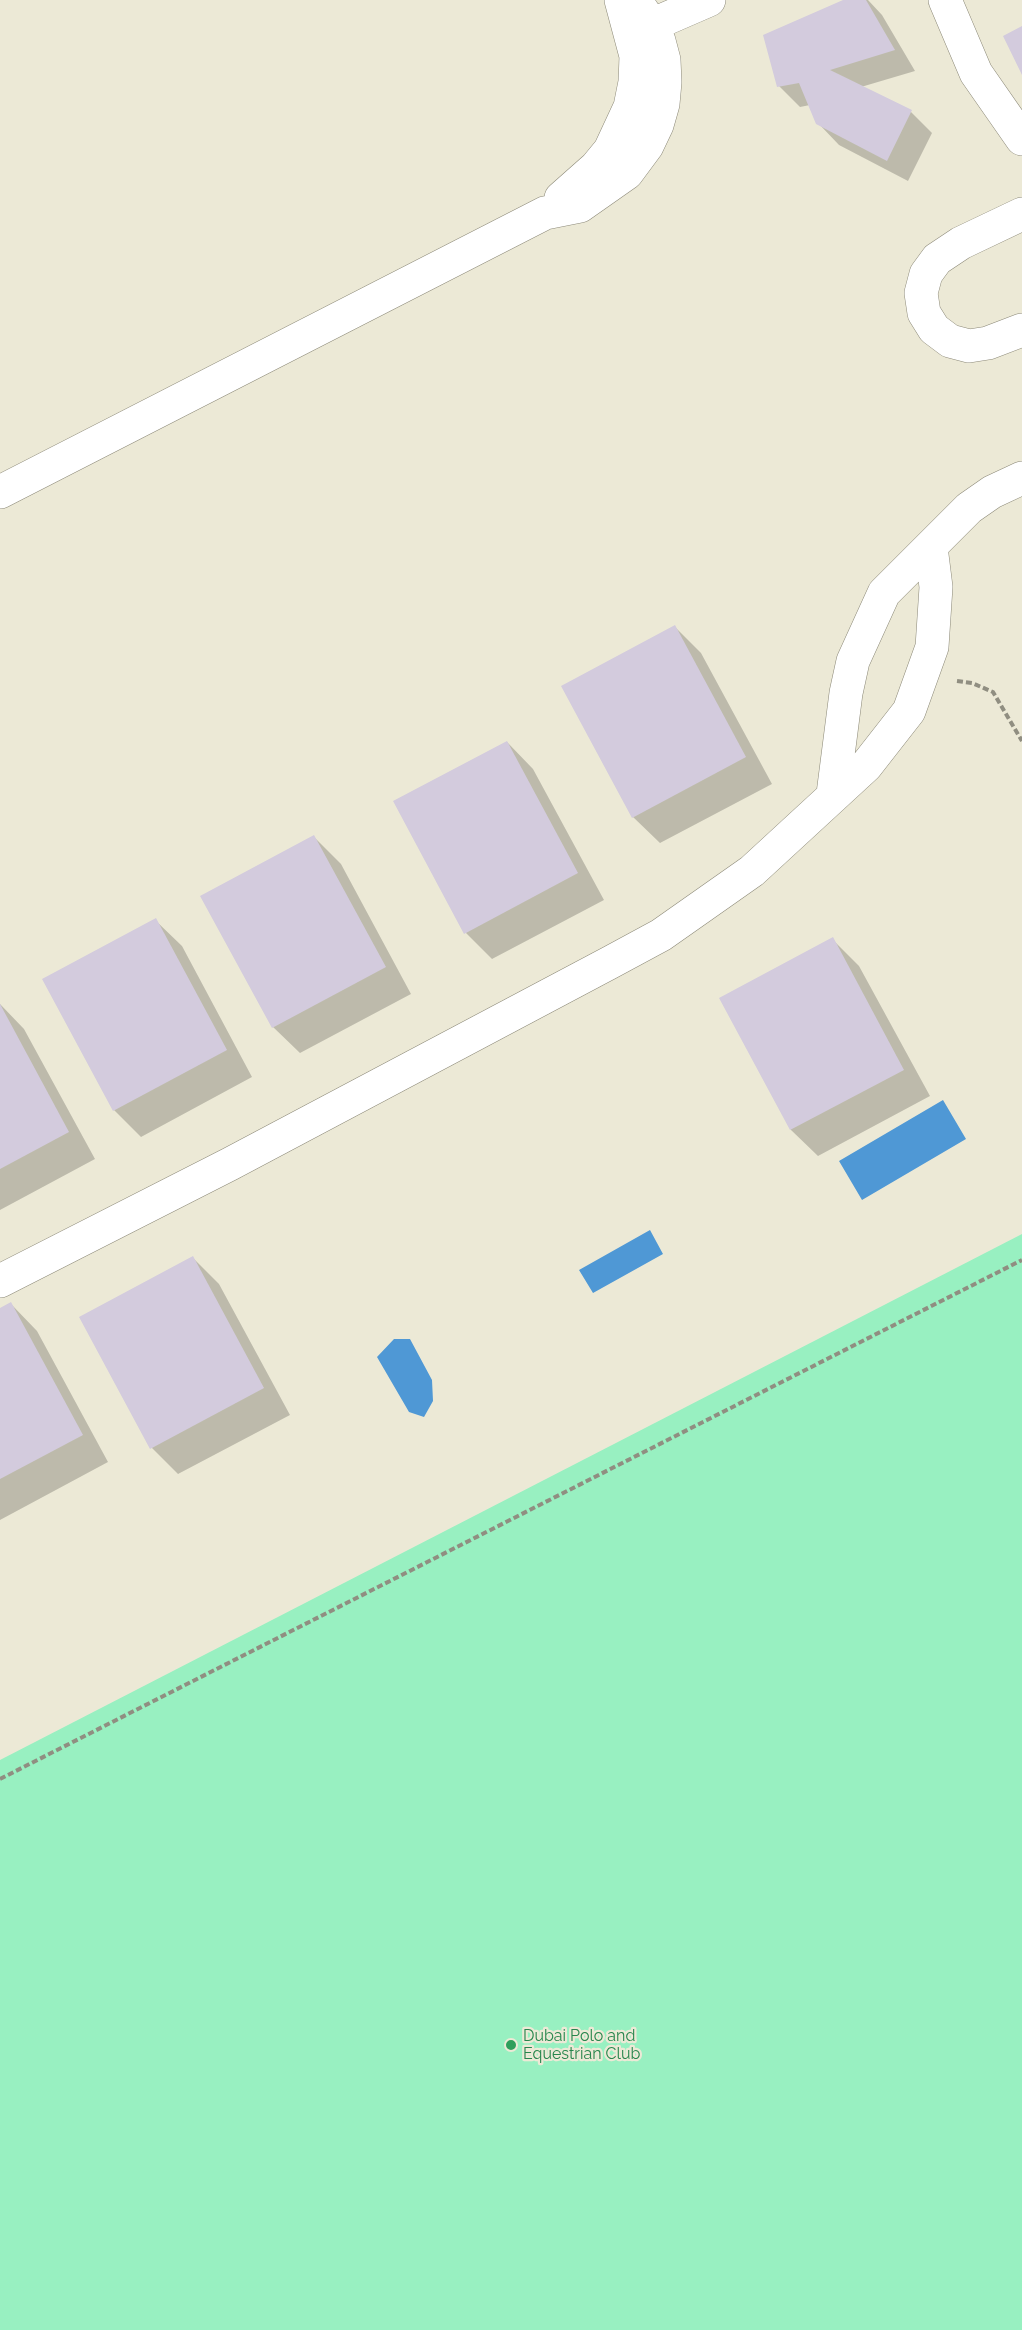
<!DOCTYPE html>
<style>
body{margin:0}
canvas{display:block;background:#ece9d6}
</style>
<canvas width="1022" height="2330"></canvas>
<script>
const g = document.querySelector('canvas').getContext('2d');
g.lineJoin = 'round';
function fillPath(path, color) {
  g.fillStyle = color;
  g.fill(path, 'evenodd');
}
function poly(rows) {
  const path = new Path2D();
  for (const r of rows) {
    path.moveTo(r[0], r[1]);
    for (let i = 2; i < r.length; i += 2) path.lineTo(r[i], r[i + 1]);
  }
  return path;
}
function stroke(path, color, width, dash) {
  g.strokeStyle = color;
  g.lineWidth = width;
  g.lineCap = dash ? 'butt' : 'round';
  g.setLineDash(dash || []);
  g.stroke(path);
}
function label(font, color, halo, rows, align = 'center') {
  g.font = font + ' Raleway,sans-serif';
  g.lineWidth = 4.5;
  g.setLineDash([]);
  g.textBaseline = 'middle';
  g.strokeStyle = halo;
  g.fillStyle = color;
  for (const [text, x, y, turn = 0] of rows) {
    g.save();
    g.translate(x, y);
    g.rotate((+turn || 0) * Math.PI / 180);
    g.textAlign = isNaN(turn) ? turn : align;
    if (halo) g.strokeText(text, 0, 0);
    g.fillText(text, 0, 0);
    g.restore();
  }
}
fillPath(poly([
 [1022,1234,1022,2330,0,2330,0,1760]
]), '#98f0c1');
fillPath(poly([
 [943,1100,966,1139,862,1200,839,1161],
 [650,1230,663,1254,593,1293,579,1270],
 [394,1339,410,1339,432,1380,433,1401,424,1417,409,1412,377,1357]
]), '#4f98d5');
fillPath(poly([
 [847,0,868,0,882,15,915,71,861,87,911,112,932,133,908,181,839,145,818,123,810,105,800,107,779,86],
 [675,627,701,653,772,784,660,843,633,817],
 [507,742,533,769,604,900,492,959,466,933],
 [314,837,341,864,411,994,300,1053,273,1027],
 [155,920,182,946,252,1077,141,1137,114,1110],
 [832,939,859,966,930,1096,818,1156,791,1130,721,999],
 [0,1004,24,1029,95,1159,0,1210],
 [193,1258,219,1284,290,1415,178,1474,152,1448],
 [11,1304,37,1331,108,1462,0,1520,0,1310]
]), '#0003');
fillPath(poly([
 [843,0,866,0,895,50,830,70,912,110,887,161,816,124,799,83,777,87,763,35],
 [1022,26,1022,75,1003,36],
 [675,625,746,757,632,818,561,686],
 [507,741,578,873,464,934,393,801],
 [314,835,386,967,272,1028,200,896],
 [156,918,227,1050,113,1111,42,979],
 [833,937,904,1070,790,1130,719,998],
 [0,1004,69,1132,0,1169],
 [193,1256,264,1388,150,1449,79,1317],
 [11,1302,83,1435,0,1479,0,1308]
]), '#d3cbdd');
const minor = poly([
 [945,0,976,73,1022,139],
 [633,33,709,0],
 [561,198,596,167,610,150,630,107,635,82,636,56,621,0],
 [1022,214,961,243,937,259,926,274,921,293,924,313,934,329,950,341,969,346,988,343,1022,330],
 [0,492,545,213,580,206,627,173,647,146,657,125,663,104,665,82,664,60,659,41,651,23,635,0],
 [833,794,846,693,853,661,884,593,969,508,992,492,1022,478],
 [0,1281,230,1164,611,962,661,935,752,871,866,766,909,711,932,647,936,587,931,547]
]);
stroke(minor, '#8c8978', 34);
stroke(poly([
 [957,681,972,683,993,692,1022,741],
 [0,1779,1022,1260]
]), '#908e81', 4, [6, 3]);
stroke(minor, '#fff', 33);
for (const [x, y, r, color] of [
 [511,2045,6,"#2e9e5b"]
]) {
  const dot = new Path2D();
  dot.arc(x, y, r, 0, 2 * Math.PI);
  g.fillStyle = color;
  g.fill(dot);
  stroke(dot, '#ece9d6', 2);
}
label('16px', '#27864d', '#ece9d6', [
 ["Dubai Polo and",523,2036],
 ["Equestrian Club",523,2054]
], 'left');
</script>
